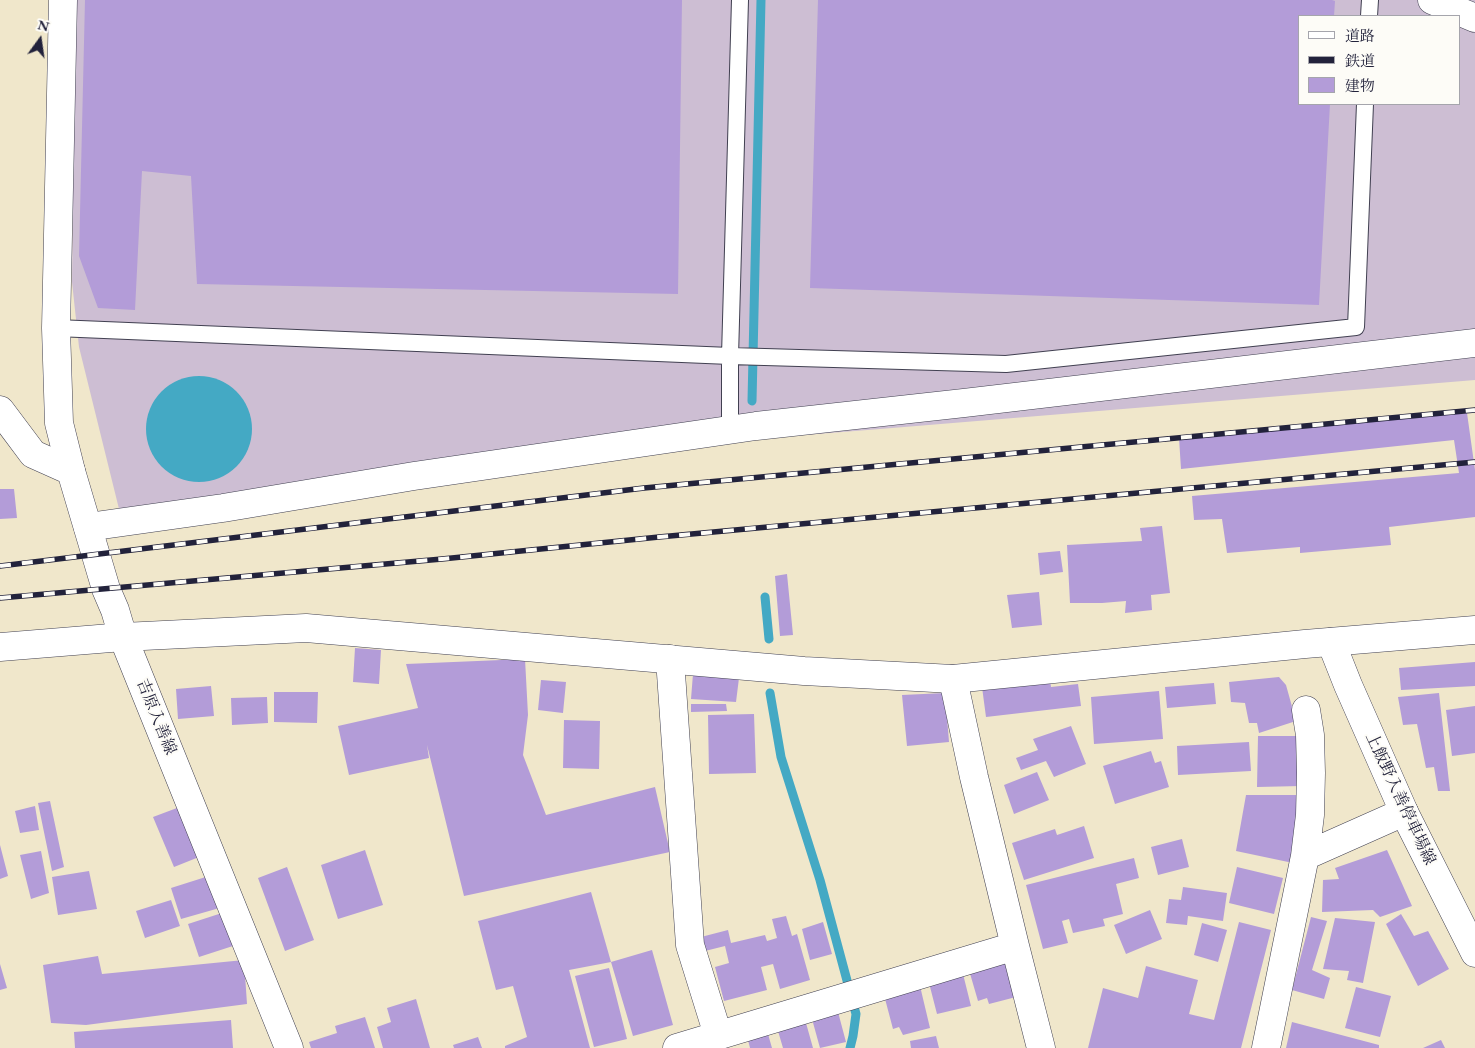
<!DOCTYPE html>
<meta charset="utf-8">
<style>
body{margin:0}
#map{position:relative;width:1475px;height:1048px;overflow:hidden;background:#f0e7cb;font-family:"EB Garamond","Noto Serif JP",serif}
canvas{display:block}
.legend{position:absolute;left:1298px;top:15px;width:162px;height:90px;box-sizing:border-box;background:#fdfcf7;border:1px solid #a5a5ac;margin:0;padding:6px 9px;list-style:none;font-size:15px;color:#22223b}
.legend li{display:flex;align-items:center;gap:10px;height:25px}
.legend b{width:25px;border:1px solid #a5a5ac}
.north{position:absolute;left:15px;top:15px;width:50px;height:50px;-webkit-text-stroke:4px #fdfcf7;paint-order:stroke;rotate:14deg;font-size:14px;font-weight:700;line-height:20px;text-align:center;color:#22223b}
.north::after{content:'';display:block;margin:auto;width:18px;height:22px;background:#22223b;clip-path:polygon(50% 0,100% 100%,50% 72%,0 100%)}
</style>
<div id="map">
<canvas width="1475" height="1048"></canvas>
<ul class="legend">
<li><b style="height:6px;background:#fff"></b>道路</li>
<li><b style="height:6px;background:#22223b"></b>鉄道</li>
<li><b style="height:14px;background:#b39cd8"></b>建物</li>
</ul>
<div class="north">N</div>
</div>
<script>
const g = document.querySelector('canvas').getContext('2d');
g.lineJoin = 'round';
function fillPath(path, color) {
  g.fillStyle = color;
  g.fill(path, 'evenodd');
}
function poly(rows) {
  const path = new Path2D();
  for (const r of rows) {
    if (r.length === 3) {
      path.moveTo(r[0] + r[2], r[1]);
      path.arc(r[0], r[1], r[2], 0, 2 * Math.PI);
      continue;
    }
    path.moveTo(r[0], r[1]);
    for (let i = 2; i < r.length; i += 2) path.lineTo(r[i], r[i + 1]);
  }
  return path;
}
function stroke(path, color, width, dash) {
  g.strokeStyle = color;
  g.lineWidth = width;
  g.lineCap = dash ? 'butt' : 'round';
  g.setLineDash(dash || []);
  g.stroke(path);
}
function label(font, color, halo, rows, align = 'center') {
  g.font = font + ' "EB Garamond","Noto Serif JP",serif';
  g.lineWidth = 4;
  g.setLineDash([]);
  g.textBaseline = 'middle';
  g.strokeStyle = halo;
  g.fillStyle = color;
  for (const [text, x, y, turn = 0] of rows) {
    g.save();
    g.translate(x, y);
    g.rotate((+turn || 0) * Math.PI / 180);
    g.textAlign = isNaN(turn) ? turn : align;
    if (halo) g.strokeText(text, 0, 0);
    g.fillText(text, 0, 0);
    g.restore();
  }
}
fillPath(poly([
 [75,0,1475,0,1475,380,880,429,390,468,120,513,79,347,72,282],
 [1299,16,1459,16,1459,104,1299,104]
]), '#cdbed3');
fillPath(poly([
 [199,429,53]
]), '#44a9c4');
stroke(poly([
 [752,401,761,0],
 [765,597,769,639],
 [770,693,781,757,820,880,856,1014,853,1036,850,1048]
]), '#44a9c4', 9);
fillPath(poly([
 [85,0,682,0,678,294,197,284,191,176,142,171,135,310,98,308,79,256],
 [818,0,1332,0,1335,1,1334,16,1299,16,1299,104,1330,104,1319,305,810,288],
 [1467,413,1475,470,1475,517,1389,527,1391,545,1300,553,1300,547,1227,553,1222,519,1194,520,1192,496,1459,473,1454,440,1181,469,1179,438],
 [0,489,14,489,17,518,0,519],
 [1162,526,1170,593,1151,595,1152,610,1125,613,1126,601,1102,603,1070,603,1067,545,1142,541,1140,528],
 [1060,551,1063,572,1040,575,1038,553],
 [787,574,793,635,780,636,775,576],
 [1039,592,1042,625,1012,628,1007,595],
 [355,648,381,650,379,684,353,682],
 [525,659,528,715,523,755,546,815,655,787,670,852,464,896,427,745,429,758,349,775,338,726,418,708,406,664],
 [1475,662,1475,686,1401,690,1399,668],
 [693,674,739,678,736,702,691,699],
 [1279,677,1286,685,1296,721,1259,733,1257,723,1249,723,1245,703,1231,702,1229,682],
 [1050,679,1051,687,1078,684,1081,706,986,717,982,687],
 [541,680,566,682,563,713,538,710],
 [1214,683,1216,704,1167,708,1165,687],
 [211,686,214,716,178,719,176,689],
 [1159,691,1163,739,1094,744,1091,697],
 [274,692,318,692,317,723,274,722],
 [945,693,949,742,907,746,902,695],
 [1439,693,1450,791,1438,791,1434,767,1426,768,1417,724,1403,725,1398,697],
 [267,697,268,723,232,725,231,698],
 [691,704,726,704,727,711,691,712],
 [1475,706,1475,753,1452,756,1446,710],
 [754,714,756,773,709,774,708,715],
 [564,720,600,721,599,769,563,768],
 [1071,726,1086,764,1054,777,1046,761,1021,770,1016,758,1038,750,1033,739],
 [1258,736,1298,736,1301,786,1257,787],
 [1249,742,1251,771,1178,775,1177,746],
 [1151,751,1155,763,1161,761,1169,787,1115,804,1103,766],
 [1037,772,1049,800,1014,814,1004,785],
 [1246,795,1304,795,1293,863,1236,851],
 [50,801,64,867,52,871,38,803],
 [185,805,204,855,174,867,153,817],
 [35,806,39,830,20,833,15,811],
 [1084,826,1094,858,1024,880,1012,843,1055,829,1057,835],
 [1182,839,1189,867,1158,875,1151,847],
 [0,845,8,876,0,879],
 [365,850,383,905,338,919,321,865],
 [1387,850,1412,906,1380,917,1373,910,1322,912,1323,880,1339,879,1335,868],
 [41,851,49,893,31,899,20,855],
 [1134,858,1139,878,1116,884,1123,914,1103,919,1105,926,1073,933,1069,919,1062,921,1068,943,1043,949,1026,885],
 [287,867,314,940,285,951,258,878],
 [1237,867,1283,878,1274,914,1229,903],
 [89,871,97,909,58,915,52,877],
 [212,875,223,907,181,919,171,888],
 [1183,887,1227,893,1223,921,1188,916,1187,925,1166,923,1169,899,1181,900],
 [591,892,611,962,652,950,673,1025,633,1036,611,962,569,970,590,1048,505,1048,505,1046,527,1037,513,986,496,990,478,921],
 [171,900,180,926,145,938,136,911],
 [1150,910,1162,939,1126,954,1114,925],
 [225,912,236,945,199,957,188,924],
 [1401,914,1414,936,1428,931,1449,969,1418,986,1386,924],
 [786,916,792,936,797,934,810,980,780,989,773,964,761,967,767,990,724,1001,715,967,729,963,725,946,705,951,701,937,728,930,731,943,765,935,767,941,777,938,772,919],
 [1311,917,1327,921,1312,970,1330,978,1324,999,1292,990],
 [1335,918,1375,922,1363,983,1347,980,1349,971,1323,969],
 [823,922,832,954,810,960,802,929],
 [1239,922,1271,930,1241,1048,1088,1048,1103,988,1138,998,1146,966,1198,980,1189,1014,1214,1020],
 [1202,923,1227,930,1218,962,1194,955],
 [98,956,102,974,244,960,247,1004,86,1025,51,1023,43,965],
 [1006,961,1016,997,989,1004,987,998,978,1001,969,970],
 [0,964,7,988,0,990],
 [609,968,627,1039,594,1047,575,976],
 [962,970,971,1006,937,1014,928,979],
 [920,986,930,1028,903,1035,899,1027,893,1029,884,995],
 [1356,987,1391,996,1380,1037,1345,1028],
 [416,999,430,1048,383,1048,377,1027,391,1022,387,1008],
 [838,1012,846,1042,820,1048,812,1019],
 [365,1017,375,1048,311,1048,309,1042,337,1033,335,1026],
 [231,1020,233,1048,75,1048,74,1032],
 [1292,1022,1379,1045,1379,1048,1286,1048],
 [806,1023,813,1048,783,1048,778,1031],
 [768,1034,772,1048,750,1048,748,1040],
 [936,1036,939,1048,911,1048,910,1041],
 [478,1037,482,1048,454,1048,453,1045],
 [1441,1040,1445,1048,1423,1048]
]), '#b39cd8');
const service = poly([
 [1369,16,1370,0],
 [56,328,730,356,740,0],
 [730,430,730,356,1006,364,1356,327,1365,104]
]);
const minor = poly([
 [1432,0,1475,18],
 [88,527,223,508,414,476,756,426,964,403,1475,343],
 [670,659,690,945,718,1035],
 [953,679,974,777,1015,946,1041,1048],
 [1305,856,1310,815,1311,773,1310,735,1306,710],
 [677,1048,1015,946],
 [1266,1048,1305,856,1404,812]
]);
const tertiary = poly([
 [63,0,56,328,59,423,71,471],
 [0,647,123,637,306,628,804,671,953,679,1305,644,1475,630]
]);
const secondary = poly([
 [0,410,33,454,71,471,106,589,115,610,123,637,289,1048],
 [1331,642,1348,685,1404,812,1475,953]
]);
stroke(service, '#414051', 18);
stroke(minor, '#414051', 29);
stroke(tertiary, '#414051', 29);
stroke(secondary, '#414051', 29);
stroke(service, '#fff', 16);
stroke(minor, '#fff', 28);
stroke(tertiary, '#fff', 28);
stroke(secondary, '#fff', 28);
const rail = poly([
 [0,566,644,488,1475,410],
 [0,598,442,559,659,537,1475,462]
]);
stroke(rail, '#22223b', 5.5);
stroke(rail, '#fdfcf7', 4, [11]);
label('16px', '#22223b', '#fdfcf7', [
 ["吉原入善線",156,717,68],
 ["上飯野入善停車場線",1400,799,65]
]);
</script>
